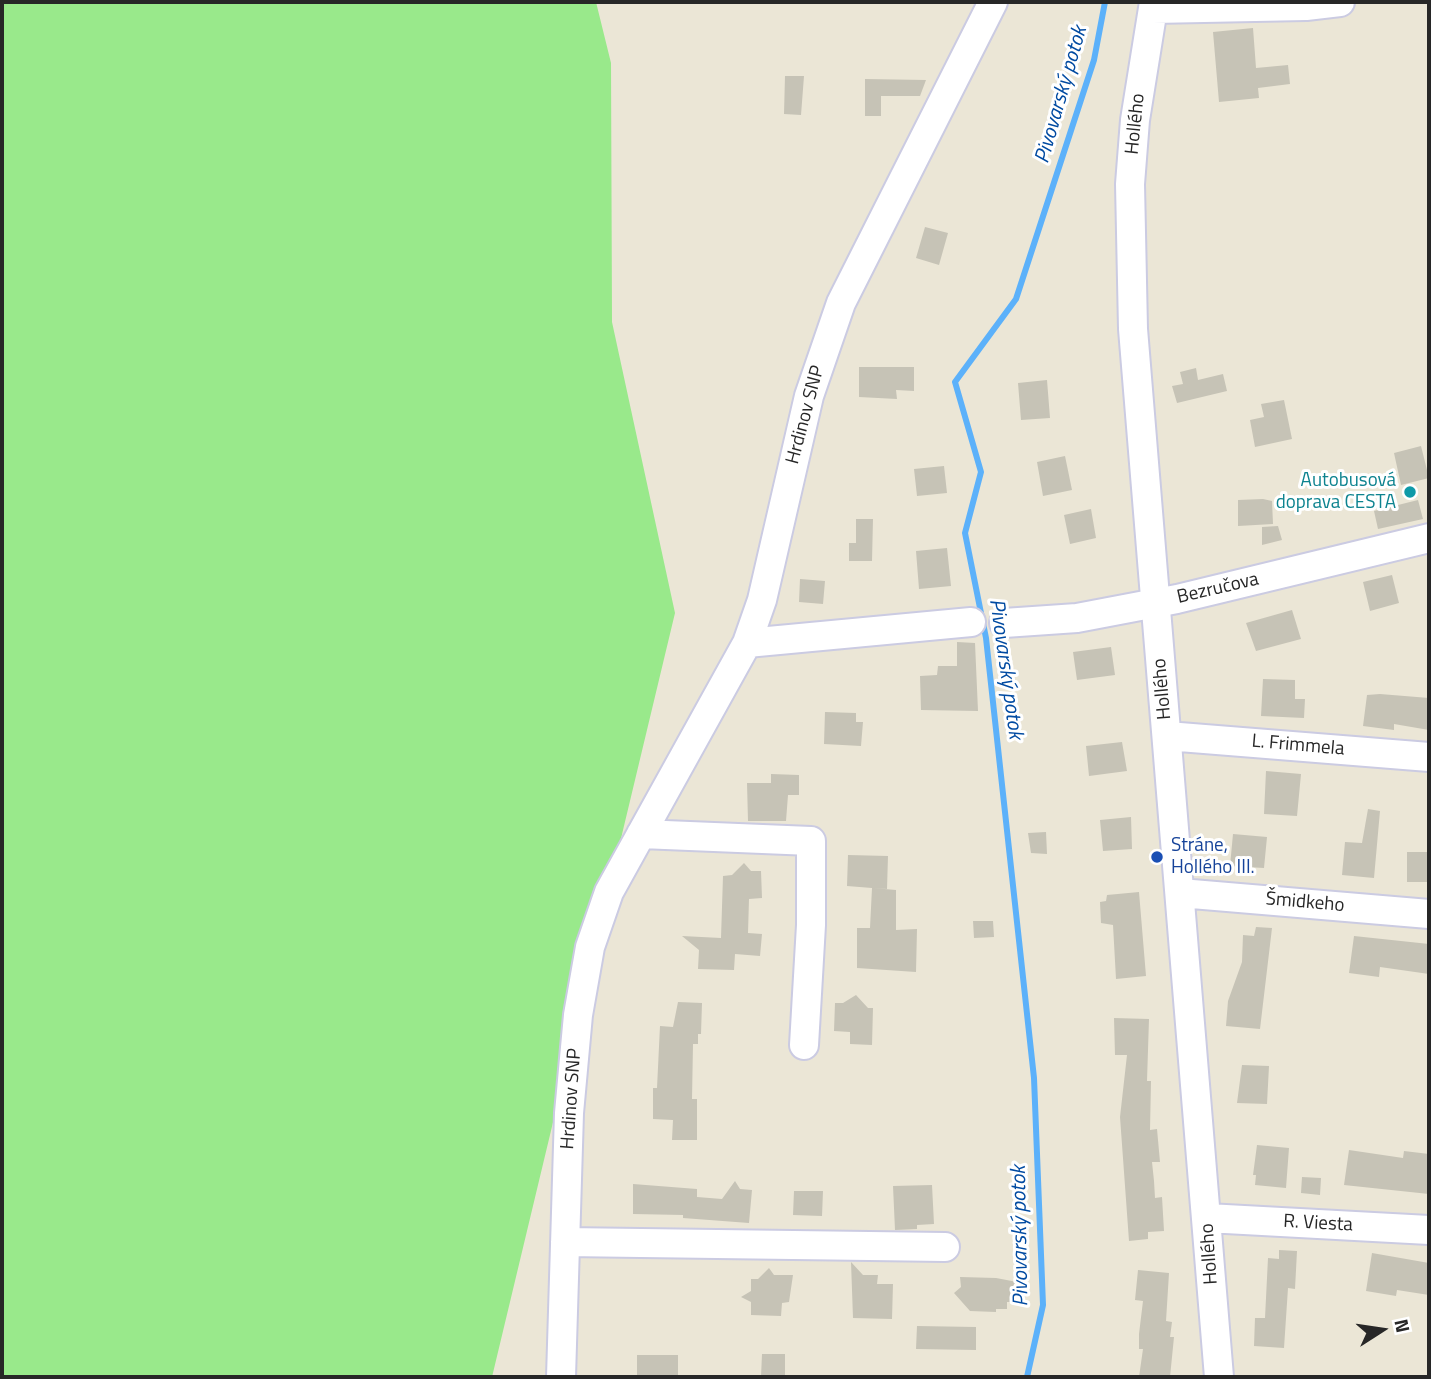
<!DOCTYPE html>
<meta charset="utf-8">
<style>
body{margin:0}
#map{position:relative;width:1431px;height:1379px;overflow:hidden;background:#ebe6d6;font-family:"Titillium Web",sans-serif}
canvas{display:block}
.frame{position:absolute;inset:0;border:4px solid #272727;pointer-events:none}
.north{position:absolute;left:1347px;top:1295px;width:70px;height:70px;-webkit-text-stroke:5px #fff;paint-order:stroke;rotate:78deg;font-size:19px;font-weight:700;line-height:28px;text-align:center;color:#272727}
.north::after{content:'';display:block;margin:auto;width:24px;height:32px;background:#272727;clip-path:polygon(50% 0,100% 100%,50% 72%,0 100%)}
</style>
<div id="map">
<canvas width="1431" height="1379"></canvas>
<div class="frame"></div>
<div class="north">N</div>
</div>
<script>
const g = document.querySelector('canvas').getContext('2d');
g.lineJoin = 'round';
function fillPath(path, color) {
  g.fillStyle = color;
  g.fill(path, 'evenodd');
}
function poly(rows) {
  const path = new Path2D();
  for (const r of rows) {
    path.moveTo(r[0], r[1]);
    for (let i = 2; i < r.length; i += 2) path.lineTo(r[i], r[i + 1]);
  }
  return path;
}
function stroke(path, color, width, dash) {
  g.strokeStyle = color;
  g.lineWidth = width;
  g.lineCap = dash ? 'butt' : 'round';
  g.setLineDash(dash || []);
  g.stroke(path);
}
function label(font, color, halo, rows, align = 'center') {
  g.font = font + ' "Titillium Web",sans-serif';
  g.lineWidth = 6;
  g.setLineDash([]);
  g.textBaseline = 'middle';
  g.strokeStyle = halo;
  g.fillStyle = color;
  for (const [text, x, y, turn = 0] of rows) {
    g.save();
    g.translate(x, y);
    g.rotate((+turn || 0) * Math.PI / 180);
    g.textAlign = isNaN(turn) ? turn : align;
    if (halo) g.strokeText(text, 0, 0);
    g.fillText(text, 0, 0);
    g.restore();
  }
}
fillPath(poly([
 [2,2,596,2,611,63,612,322,675,613,492,1377,2,1377]
]), '#99e98b');
stroke(poly([
 [1027,1377,1043,1305,1034,1078,986,638,965,533,981,472,955,382,1016,299,1094,60,1105,2]
]), '#5cb1fa', 6);
fillPath(poly([
 [1253,28,1256,68,1288,65,1290,84,1258,88,1259,98,1219,102,1213,32],
 [785,76,804,76,801,115,784,114],
 [865,79,926,80,920,96,881,96,881,116,865,116],
 [925,227,948,233,939,265,916,258],
 [859,367,914,367,914,391,896,390,897,399,859,397],
 [1196,368,1198,380,1223,374,1227,391,1177,403,1172,386,1183,384,1180,372],
 [1047,380,1050,418,1021,420,1018,383],
 [1284,400,1292,439,1255,447,1250,420,1264,417,1261,404],
 [1421,446,1429,478,1401,485,1394,453],
 [1065,456,1072,490,1043,496,1037,462],
 [944,466,947,493,917,496,914,469],
 [1263,499,1272,501,1273,524,1238,526,1238,500],
 [1418,500,1423,519,1378,529,1374,511],
 [1091,509,1096,538,1070,544,1064,515],
 [856,519,873,519,872,561,849,561,849,543,856,543],
 [1278,526,1282,540,1262,545,1262,527],
 [947,548,951,586,919,589,916,551],
 [1392,575,1399,603,1370,611,1363,582],
 [800,579,825,581,823,604,799,602],
 [1292,610,1301,639,1256,651,1246,623],
 [957,642,975,643,978,711,921,710,920,676,937,675,938,666,957,666],
 [1111,647,1115,675,1077,680,1073,652],
 [1263,679,1295,680,1295,699,1305,699,1304,718,1261,716],
 [1380,694,1429,698,1429,730,1394,724,1394,730,1363,726,1367,695],
 [825,712,856,713,856,722,863,722,861,746,824,744],
 [1122,742,1127,771,1089,776,1086,746],
 [1266,771,1301,774,1297,816,1264,814],
 [771,774,799,775,799,795,788,795,786,821,748,821,747,783,771,783],
 [1368,809,1380,811,1374,878,1342,875,1345,842,1362,843],
 [1131,817,1132,849,1103,851,1100,820],
 [1046,832,1047,854,1031,853,1028,833],
 [1233,834,1267,837,1264,868,1230,866],
 [1407,852,1429,852,1429,882,1407,882],
 [848,855,888,856,887,889,873,888,896,890,896,930,917,929,916,972,857,968,857,928,870,928,872,888,847,886],
 [744,863,751,871,761,871,762,898,749,899,748,933,762,934,760,956,735,954,734,970,698,969,699,950,682,936,721,938,723,876,732,875],
 [1139,892,1146,976,1116,979,1113,925,1101,923,1100,902,1106,901,1107,895],
 [973,921,993,921,994,937,974,938],
 [1256,927,1272,928,1260,1029,1226,1026,1228,1001,1242,962,1243,935,1254,936],
 [1354,936,1429,944,1429,974,1380,967,1379,977,1349,973],
 [856,995,868,1008,873,1008,872,1045,850,1044,850,1032,834,1031,835,1003,843,1003],
 [678,1002,702,1003,701,1034,698,1034,698,1044,693,1044,692,1099,697,1099,697,1140,672,1140,673,1120,653,1119,653,1088,657,1088,660,1026,673,1027],
 [1114,1018,1149,1019,1147,1081,1151,1081,1150,1130,1157,1129,1160,1162,1152,1162,1154,1181,1155,1198,1162,1197,1164,1231,1148,1232,1148,1239,1129,1241,1120,1117,1127,1055,1115,1055],
 [1242,1065,1269,1066,1267,1104,1237,1103],
 [1257,1145,1289,1148,1286,1188,1255,1185,1256,1175,1253,1175],
 [1349,1150,1403,1158,1404,1151,1429,1154,1429,1194,1344,1185],
 [1302,1177,1321,1178,1320,1195,1301,1193],
 [735,1181,740,1189,752,1190,749,1223,683,1218,683,1215,633,1214,633,1184,697,1189,697,1197,722,1199],
 [932,1185,934,1224,917,1225,917,1229,895,1230,893,1186],
 [794,1191,823,1191,822,1216,793,1215],
 [1279,1250,1297,1251,1295,1289,1288,1288,1284,1348,1254,1346,1255,1318,1265,1318,1268,1258,1279,1259],
 [1372,1253,1429,1263,1429,1295,1397,1290,1396,1296,1366,1291],
 [851,1262,863,1275,878,1275,877,1284,893,1284,892,1319,853,1318],
 [769,1268,774,1275,793,1275,789,1302,782,1303,781,1316,751,1315,751,1302,741,1297,751,1291,751,1279,758,1279],
 [1138,1270,1169,1273,1166,1321,1172,1322,1170,1337,1174,1337,1170,1377,1139,1377,1143,1349,1139,1349,1139,1334,1143,1301,1135,1300],
 [960,1277,996,1278,1017,1282,1016,1302,1007,1302,1007,1309,996,1309,996,1312,970,1311,954,1293,961,1287],
 [917,1326,976,1327,976,1350,916,1349],
 [762,1354,785,1354,785,1377,761,1377],
 [637,1355,678,1355,678,1377,637,1377]
]), '#c6c3b6');
const minor = poly([
 [1154,2,1135,120,1130,184,1133,329,1219,1377],
 [1153,9,1306,6,1340,2],
 [1004,623,1077,618,1177,599,1429,538],
 [747,643,971,622],
 [1167,736,1429,757],
 [641,834,811,841,811,925,804,1045],
 [1180,893,1429,914],
 [1207,1218,1429,1230],
 [565,1242,945,1247],
 [561,1377,569,1113,578,1015,590,947,609,892,747,643,762,600,809,396,841,303,993,2]
]);
stroke(minor, '#cbcbe2', 32);
stroke(minor, '#fff', 28);
for (const [x, y, r, color] of [
 [1410,492,7,"#0f9aa8"],
 [1157,857,7,"#1a4fb4"]
]) {
  const dot = new Path2D();
  dot.arc(x, y, r, 0, 2 * Math.PI);
  g.fillStyle = color;
  g.fill(dot);
  stroke(dot, '#fff', 2.5);
}
label('19px', '#272727', '#fff', [
 ["Hollého",1136,124,-84],
 ["Hrdinov SNP",806,415,-75],
 ["Bezručova",1218,589,-13],
 ["Hollého",1163,689,-95],
 ["L. Frimmela",1298,746,5],
 ["Šmidkeho",1305,903,5],
 ["Hrdinov SNP",572,1099,-86],
 ["R. Viesta",1318,1224,3],
 ["Hollého",1210,1254,-94]
]);
label('19px', '#0d838f', '#fff', [
 ["Autobusová",1396,481],
 ["doprava CESTA",1396,503]
], 'right');
label('19px', '#164399', '#fff', [
 ["Stráne,",1171,846],
 ["Hollého III.",1171,868]
], 'left');
label('italic 21px', '#004aa1', '#fff', [
 ["Pivovarský potok",1062,95,-74],
 ["Pivovarský potok",1005,669,82],
 ["Pivovarský potok",1021,1236,-91]
]);
</script>
